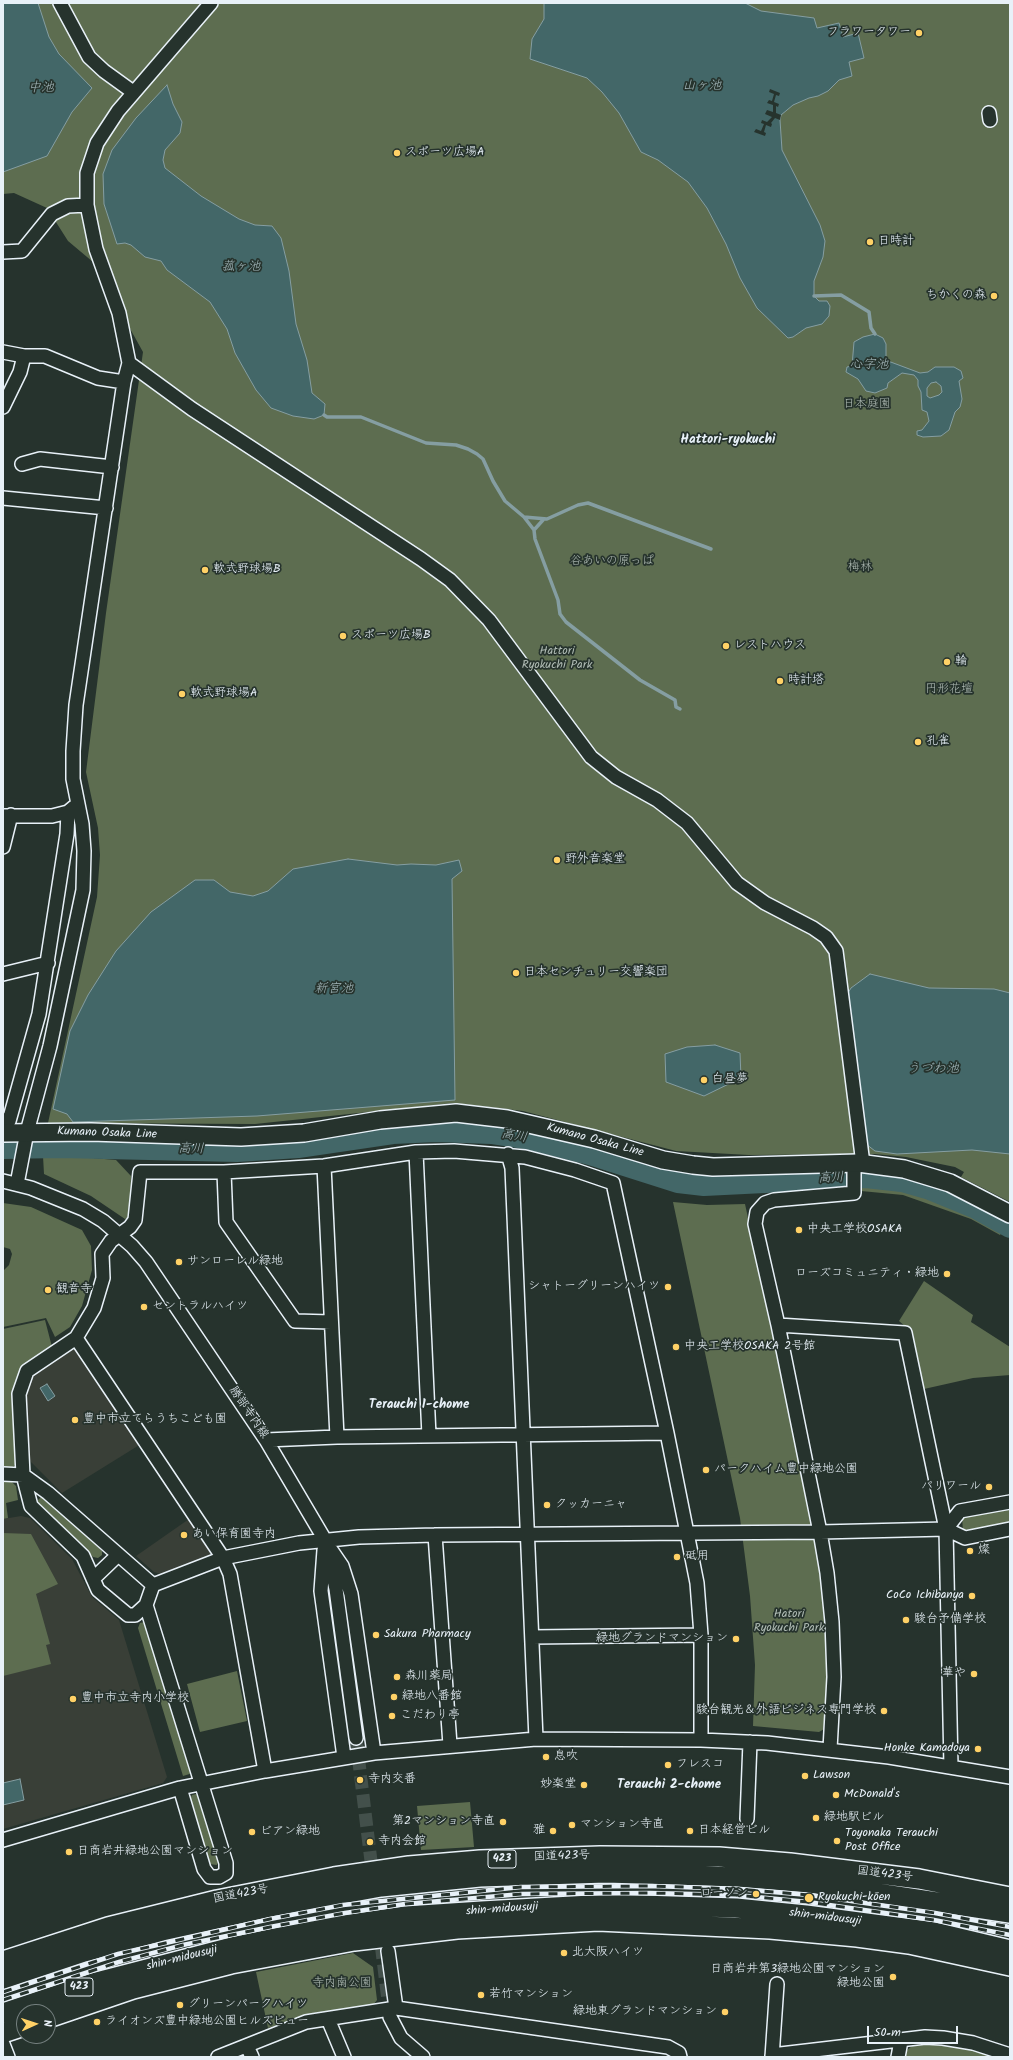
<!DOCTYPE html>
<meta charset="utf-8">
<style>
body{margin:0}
#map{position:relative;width:1013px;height:2060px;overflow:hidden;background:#26332d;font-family:Kalam,sans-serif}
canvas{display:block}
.frame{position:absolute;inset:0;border:4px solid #e8f1f8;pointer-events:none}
.north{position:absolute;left:16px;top:2004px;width:40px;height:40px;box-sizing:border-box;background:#26332d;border:1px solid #747f7e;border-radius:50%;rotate:87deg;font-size:11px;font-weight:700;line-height:16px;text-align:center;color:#e8f1f8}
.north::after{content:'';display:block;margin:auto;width:14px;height:18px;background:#ffd166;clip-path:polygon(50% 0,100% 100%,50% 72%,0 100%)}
.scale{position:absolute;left:867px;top:2026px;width:91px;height:18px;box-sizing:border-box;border:2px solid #e8f1f8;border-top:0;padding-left:5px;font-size:12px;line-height:14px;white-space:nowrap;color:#e8f1f8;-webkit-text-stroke:3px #26332d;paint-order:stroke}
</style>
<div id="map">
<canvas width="1013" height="2060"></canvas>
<div class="frame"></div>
<div class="north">N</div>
<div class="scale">50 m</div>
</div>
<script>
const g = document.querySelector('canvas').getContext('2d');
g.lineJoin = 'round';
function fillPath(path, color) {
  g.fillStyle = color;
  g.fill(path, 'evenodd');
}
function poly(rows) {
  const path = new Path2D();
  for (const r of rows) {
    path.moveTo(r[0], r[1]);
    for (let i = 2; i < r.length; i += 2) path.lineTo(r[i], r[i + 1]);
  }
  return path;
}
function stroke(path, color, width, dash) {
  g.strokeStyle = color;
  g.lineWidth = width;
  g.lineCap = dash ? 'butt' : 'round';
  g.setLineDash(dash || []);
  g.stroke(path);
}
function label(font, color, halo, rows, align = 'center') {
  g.font = font + ' Kalam,"Klee One",sans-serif';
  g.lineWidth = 3.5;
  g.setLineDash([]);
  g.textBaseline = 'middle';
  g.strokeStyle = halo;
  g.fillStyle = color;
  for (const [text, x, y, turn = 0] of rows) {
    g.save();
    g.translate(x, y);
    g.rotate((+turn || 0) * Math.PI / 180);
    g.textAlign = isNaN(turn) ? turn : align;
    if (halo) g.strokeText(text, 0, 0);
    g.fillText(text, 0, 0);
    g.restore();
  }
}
fillPath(poly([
 [69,1348,77,1349,141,1444,62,1493,27,1458,24,1396,32,1374],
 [21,1516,30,1518,72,1559,92,1597,119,1620,167,1777,163,1783,3,1829,3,1519],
 [189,1519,211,1551,209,1557,164,1575,154,1572,136,1556]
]), '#393f37');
fillPath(poly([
 [3,3,1010,3,1010,1202,961,1177,964,1172,955,1167,906,1157,875,1154,749,1155,676,1151,523,1111,453,1103,255,1124,48,1123,97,897,100,855,98,828,86,772,106,613,143,352,93,262,68,241,47,208,14,193,3,194],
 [57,1155,116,1160,131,1176,130,1216,125,1219,91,1196,44,1174,43,1156],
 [861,1182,902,1185,929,1192,974,1211,1005,1228,1000,1235,971,1219,903,1195,861,1191],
 [673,1202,707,1205,745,1204,812,1514,821,1575,826,1622,827,1680,826,1728,819,1732,753,1726,755,1665,750,1596,740,1518],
 [3,1203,31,1207,82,1230,91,1246,92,1270,82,1306,70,1327,55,1337,46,1318,3,1327,3,1271,9,1265,12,1254,10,1249,3,1247],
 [924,1281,973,1315,971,1322,1010,1347,1010,1375,973,1378,924,1389,913,1333,899,1321],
 [45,1320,52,1347,22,1367,12,1392,17,1463,10,1470,3,1469,3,1329],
 [3,1480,10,1480,16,1486,18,1500,6,1503,8,1518,3,1519],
 [41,1497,45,1497,102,1551,102,1555,98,1558,93,1557,38,1504,38,1500],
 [1010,1508,1010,1524,963,1532,962,1516],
 [3,1533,31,1534,58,1584,36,1594,50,1644,46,1645,51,1664,3,1676],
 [144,1622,148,1625,193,1773,183,1776,138,1628,140,1623],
 [237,1671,247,1721,200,1732,187,1684],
 [196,1794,200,1797,219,1860,217,1865,209,1864,190,1799,192,1795],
 [470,1802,474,1847,421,1850,417,1806],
 [353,1953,373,1967,377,2000,371,2008,305,2016,268,2028,256,1972],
 [936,2043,971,2050,995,2057,905,2057,905,2052,913,2045]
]), '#5d6d50');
const water = poly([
 [3,3,38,3,49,37,59,54,92,88,72,112,47,156,3,172,3,3],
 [544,3,745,3,761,11,814,18,817,28,839,23,843,37,858,33,864,58,849,62,852,76,839,80,828,91,818,96,809,98,793,105,781,115,780,120,782,150,820,225,825,241,823,257,814,281,814,296,819,301,827,301,830,306,829,316,822,324,806,328,793,337,788,338,757,308,740,278,726,244,707,208,688,182,658,160,641,152,619,113,602,92,587,78,530,59,532,39,544,19,544,3],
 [167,85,173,104,182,122,180,133,165,150,163,160,165,168,201,196,239,219,255,225,272,226,281,238,289,271,296,324,307,360,312,393,325,404,324,415,314,419,293,416,271,408,256,390,235,353,227,329,210,302,167,270,161,261,145,257,131,245,125,243,117,244,104,204,103,174,112,150,136,118,167,85],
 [875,334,883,338,886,344,886,358,888,361,920,373,928,372,935,367,954,367,961,371,963,378,959,381,962,399,960,407,955,412,949,430,941,436,923,437,917,435,917,431,922,430,929,421,927,412,922,410,921,392,918,386,918,380,914,375,902,373,888,383,887,388,875,393,866,391,858,379,846,372,847,367,852,366,854,342,863,337,875,334],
 [936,382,941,386,942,392,939,395,930,398,927,396,927,388,931,383,936,382],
 [348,859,397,865,411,864,436,865,459,860,462,871,452,879,455,1100,257,1116,73,1122,67,1114,53,1109,70,1031,88,995,116,951,151,912,195,880,214,880,230,892,253,896,268,891,293,869,348,859],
 [870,974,929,988,994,989,1010,993,1010,1154,972,1150,897,1154,875,1151,866,1144,846,996,851,988,870,974],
 [715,1045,740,1053,741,1078,704,1096,666,1082,665,1054,687,1047,715,1045],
 [47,1384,55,1396,48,1401,40,1388,47,1384],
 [20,1779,24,1800,3,1805,3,1783,20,1779]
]);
fillPath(water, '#436768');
stroke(water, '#859ea2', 1);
fillPath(poly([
 [770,89,780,93,779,96,776,95,774,102,779,104,778,107,776,106,776,113,781,115,780,120,775,118,771,123,772,124,771,127,766,125,764,132,766,133,765,136,754,132,756,129,761,131,764,124,761,123,762,120,767,122,772,117,765,114,767,110,773,112,773,105,767,103,769,100,772,101,774,94,769,92]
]), '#26332d');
stroke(poly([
 [814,296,841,295,869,312,871,328,875,334],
 [324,415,327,417,361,417,426,443,456,445,468,449,477,454,483,459,493,481,505,501,524,517,534,530,535,539,558,600,560,614,566,622,640,680,675,700,676,707,680,709],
 [524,517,547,519,578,505,588,503,711,549],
 [534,530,543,520]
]), '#859ea2', 3.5);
stroke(poly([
 [3,1148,61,1147,237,1151,298,1147,393,1133,436,1131,491,1133,530,1139,590,1154,678,1182,704,1185,866,1177,902,1181,930,1189,974,1207,1010,1227]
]), '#436768', 22);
stroke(poly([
 [356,1738,390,2017]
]), '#43504b', 13, [13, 6]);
const minor = poly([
 [60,3,89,57,104,71,133,92],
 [989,113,990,120],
 [3,252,22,251,52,214,68,206,87,205],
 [3,352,24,356,45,356,98,378,124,382],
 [129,363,192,409,421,559,450,580,489,620,591,757,616,777,657,800,687,823,737,883,765,903,813,928,826,937,836,951,862,1156,854,1171,854,1193,774,1200,765,1203,757,1212,755,1224,778,1325,820,1532,827,1573,832,1622,834,1677,830,1749],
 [3,407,20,372,24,356],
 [22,464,40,459,112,467],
 [3,498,106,508],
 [3,816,52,816,68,812,74,807],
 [3,847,11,815],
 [3,974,48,963],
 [3,1120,9,1121,39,1014,67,834,68,812],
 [416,1152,429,1436],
 [508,1154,512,1168,536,1739],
 [324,1166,337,1437],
 [224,1172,226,1222,295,1321,331,1322],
 [3,1181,31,1188,83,1209,103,1221,132,1246,146,1262,266,1440,325,1540,336,1589,356,1738],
 [17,1184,27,1132,50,1046,83,890,84,851,82,824,73,779,73,751,76,705,124,382,129,363,119,313,96,249,87,205,87,173,97,143,118,111,211,3],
 [778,1325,905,1333,946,1529],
 [76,1338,223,1558,230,1574,265,1771],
 [266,1440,337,1437,667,1433],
 [3,1474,23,1475,48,1493,153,1585,146,1605,135,1615,128,1615,98,1590,83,1556,31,1506,23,1475,19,1394,27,1371,76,1338,94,1308,103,1278,102,1254,111,1241,130,1227,135,1220,140,1172,224,1172,324,1166,416,1152,454,1151,525,1157,575,1170,613,1183,667,1433,697,1583,701,1635,701,1740],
 [946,1529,960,1511,1010,1502],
 [946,1529,965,1538,1010,1529],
 [435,1535,450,1745],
 [329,1547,342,1566,351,1594,374,1753],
 [324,1550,321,1591,344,1757],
 [93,1579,118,1555],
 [153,1585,223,1558,299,1543,359,1537,435,1535,820,1532,946,1529,951,1767],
 [146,1605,226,1863,226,1873,219,1877,210,1877,204,1869,180,1788],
 [532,1637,701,1635],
 [747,1819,750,1742],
 [3,1840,180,1788,265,1771,374,1753,536,1739,701,1740,767,1743,889,1757,1010,1777],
 [388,1951,396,2008],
 [390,2017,401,2038,423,2057],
 [328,2019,344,2057],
 [3,2044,8,2057],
 [247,2046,252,2057],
 [772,2055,925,2037,943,2038,973,2043,1010,2055],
 [218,2057,306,2022,396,2008,668,2047,679,2053,680,2057],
 [772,2057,777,1984],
 [898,2057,901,2041]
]);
const major = poly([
 [3,1133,91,1132,241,1137,304,1133,380,1120,456,1113,507,1119,594,1139,663,1160,693,1165,713,1167,858,1163,904,1169,950,1183,1010,1214]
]);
const highway = poly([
 [3,1961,108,1927,217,1900,334,1877,409,1866,480,1860,600,1856,719,1857,790,1863,919,1879,1010,1897],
 [3,1979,84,1952,162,1931,271,1907,381,1887,480,1877,606,1873,738,1877,810,1883,1010,1913],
 [3,2013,93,1983,236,1946,322,1928,406,1916,482,1911,609,1904,736,1908,806,1915,934,1932,1010,1950],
 [48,2018,133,1989,231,1964,354,1941,457,1929,598,1921,770,1929,857,1937,909,1944,1010,1966],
 [3,2033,24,2026]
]);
stroke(minor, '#e8f1f8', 16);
stroke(major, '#e8f1f8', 20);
stroke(highway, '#e8f1f8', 22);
stroke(minor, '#26332d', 13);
stroke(major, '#26332d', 17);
stroke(highway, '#26332d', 19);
const rail = poly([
 [3,1992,118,1954,270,1919,343,1905,521,1887,652,1886,737,1889,809,1895,935,1913,1010,1927],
 [3,2000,119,1962,183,1945,270,1927,345,1913,405,1904,522,1894,650,1893,736,1895,808,1902,934,1920,1010,1935]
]);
stroke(rail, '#e8f1f8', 4.5);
stroke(rail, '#26332d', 3, [9]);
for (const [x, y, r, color] of [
 [919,33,4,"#ffd166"],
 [397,153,4,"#ffd166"],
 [870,242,4,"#ffd166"],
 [994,296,4,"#ffd166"],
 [205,570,4,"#ffd166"],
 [343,636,4,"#ffd166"],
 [726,646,4,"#ffd166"],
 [947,662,4,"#ffd166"],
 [780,681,4,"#ffd166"],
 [182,694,4,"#ffd166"],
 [918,742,4,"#ffd166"],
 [557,860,4,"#ffd166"],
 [516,973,4,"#ffd166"],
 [704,1080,4,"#ffd166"],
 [799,1230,4,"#ffd166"],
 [179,1262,4,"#ffd166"],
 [947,1274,4,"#ffd166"],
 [668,1287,4,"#ffd166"],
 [48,1290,4,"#ffd166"],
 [144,1307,4,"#ffd166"],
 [676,1347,4,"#ffd166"],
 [75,1420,4,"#ffd166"],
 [706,1470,4,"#ffd166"],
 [989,1487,4,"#ffd166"],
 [547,1505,4,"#ffd166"],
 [184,1535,4,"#ffd166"],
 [970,1551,4,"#ffd166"],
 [677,1557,4,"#ffd166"],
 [972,1596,4,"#ffd166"],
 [906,1620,4,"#ffd166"],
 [376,1635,4,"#ffd166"],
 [736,1639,4,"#ffd166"],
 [974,1674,4,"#ffd166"],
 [397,1677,4,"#ffd166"],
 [394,1697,4,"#ffd166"],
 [73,1699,4,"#ffd166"],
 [884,1711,4,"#ffd166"],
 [392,1716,4,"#ffd166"],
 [978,1749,4,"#ffd166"],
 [546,1757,4,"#ffd166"],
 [668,1765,4,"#ffd166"],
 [805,1776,4,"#ffd166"],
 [360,1780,4,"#ffd166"],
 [584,1785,4,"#ffd166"],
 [836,1795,4,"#ffd166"],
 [816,1818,4,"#ffd166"],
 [503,1822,4,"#ffd166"],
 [572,1825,4,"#ffd166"],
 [553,1831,4,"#ffd166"],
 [690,1831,4,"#ffd166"],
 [252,1832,4,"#ffd166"],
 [837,1841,4,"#ffd166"],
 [370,1842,4,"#ffd166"],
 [69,1852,4,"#ffd166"],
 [756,1894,4,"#ffd166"],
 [809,1898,5,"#ffd166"],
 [564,1953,4,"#ffd166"],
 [893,1977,4,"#ffd166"],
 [481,1995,4,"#ffd166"],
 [180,2005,4,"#ffd166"],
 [725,2012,4,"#ffd166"],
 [97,2022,4,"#ffd166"]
]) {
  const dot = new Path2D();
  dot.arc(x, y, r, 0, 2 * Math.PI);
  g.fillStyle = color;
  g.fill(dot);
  stroke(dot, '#26332d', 1.5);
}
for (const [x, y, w] of [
 [502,1859,28],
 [79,1987,28]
]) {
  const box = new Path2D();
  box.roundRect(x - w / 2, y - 9, w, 18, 3);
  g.fillStyle = '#26332d';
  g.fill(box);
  stroke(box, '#e8f1f8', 1);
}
label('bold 11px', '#e8f1f8', null, [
 ["423",502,1859],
 ["423",79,1987]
]);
label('12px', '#e8f1f8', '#26332d', [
 ["フラワータワー",911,33,"right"],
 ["スポーツ広場A",405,153],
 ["日時計",878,242],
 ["ちかくの森",986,296,"right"],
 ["軟式野球場B",213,570],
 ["スポーツ広場B",351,636],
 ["レストハウス",734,646],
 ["輪",955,662],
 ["時計塔",788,681],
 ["軟式野球場A",190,694],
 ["孔雀",926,742],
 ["野外音楽堂",565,860],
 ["日本センチュリー交響楽団",524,973],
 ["白昼夢",712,1080],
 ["中央工学校OSAKA",807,1230],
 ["サンローレル緑地",187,1262],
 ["ローズコミュニティ・緑地",939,1274,"right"],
 ["シャトーグリーンハイツ",660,1287,"right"],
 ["観音寺",56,1290],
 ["セントラルハイツ",152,1307],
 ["中央工学校OSAKA 2号館",684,1347],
 ["豊中市立てらうちこども園",83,1420],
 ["パークハイム豊中緑地公園",714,1470],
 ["パリワール",981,1487,"right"],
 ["クッカーニャ",555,1505],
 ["あい保育園寺内",192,1535],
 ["燦",978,1551],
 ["砥用",685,1557],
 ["CoCo Ichibanya",964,1596,"right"],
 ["駿台予備学校",914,1620],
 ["Sakura Pharmacy",384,1635],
 ["緑地グランドマンション",728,1639,"right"],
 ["華や",966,1674,"right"],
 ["森川薬局",405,1677],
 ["緑地八番館",402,1697],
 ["豊中市立寺内小学校",81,1699],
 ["駿台観光＆外語ビジネス専門学校",876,1711,"right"],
 ["こだわり亭",400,1716],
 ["Honke Kamadoya",970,1749,"right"],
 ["息吹",554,1757],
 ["フレスコ",676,1765],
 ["Lawson",813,1776],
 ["寺内交番",368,1780],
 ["妙楽堂",576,1785,"right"],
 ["McDonald's",844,1795],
 ["緑地駅ビル",824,1818],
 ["第2マンション寺直",495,1822,"right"],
 ["マンション寺直",580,1825],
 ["雅",545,1831,"right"],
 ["日本経営ビル",698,1831],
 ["ビアン緑地",260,1832],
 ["Toyonaka Terauchi",845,1834],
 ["Post Office",845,1848],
 ["寺内会館",378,1842],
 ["日商岩井緑地公園マンション",77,1852],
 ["ローソン",748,1894,"right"],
 ["Ryokuchi-kōen",818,1898],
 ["北大阪ハイツ",572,1953],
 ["日商岩井第3緑地公園マンション",885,1970,"right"],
 ["緑地公園",885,1984,"right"],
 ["若竹マンション",489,1995],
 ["グリーンパークハイツ",188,2005],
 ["緑地東グランドマンション",717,2012,"right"],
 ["ライオンズ豊中緑地公園ヒルズビュー",105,2022]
], 'left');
label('12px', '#b0bcb5', '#26332d', [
 ["日本庭園",867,405],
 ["谷あいの原っぱ",612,562],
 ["梅林",860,568],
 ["Hattori",557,652],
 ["Ryokuchi Park",557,666],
 ["円形花壇",949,690],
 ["Hatori",789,1615],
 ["Ryokuchi Park",789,1629],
 ["寺内南公園",342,1984]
]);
label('12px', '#e8f1f8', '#26332d', [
 ["Kumano Osaka Line",107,1134,2],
 ["Kumano Osaka Line",595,1141,15],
 ["勝部寺内線",248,1413,56],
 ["国道423号",562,1857,-2],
 ["国道423号",885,1875,7],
 ["国道423号",241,1895,-11],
 ["shin-midousuji",502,1910,-4],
 ["shin-midousuji",825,1918,7],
 ["shin-midousuji",182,1959,-14]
]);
label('italic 13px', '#a6babe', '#26332d', [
 ["山ヶ池",702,87],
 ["中池",41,89],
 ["菰ヶ池",241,268],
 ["心字池",869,366],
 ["新宮池",334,990],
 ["うづわ池",933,1070],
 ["高川",514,1137,9],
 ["高川",191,1150,1],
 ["高川",831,1179,-3]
]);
label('bold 13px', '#e8f1f8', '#26332d', [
 ["Hattori-ryokuchi",728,441],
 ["Terauchi 1-chome",419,1406],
 ["Terauchi 2-chome",669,1786]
]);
</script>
